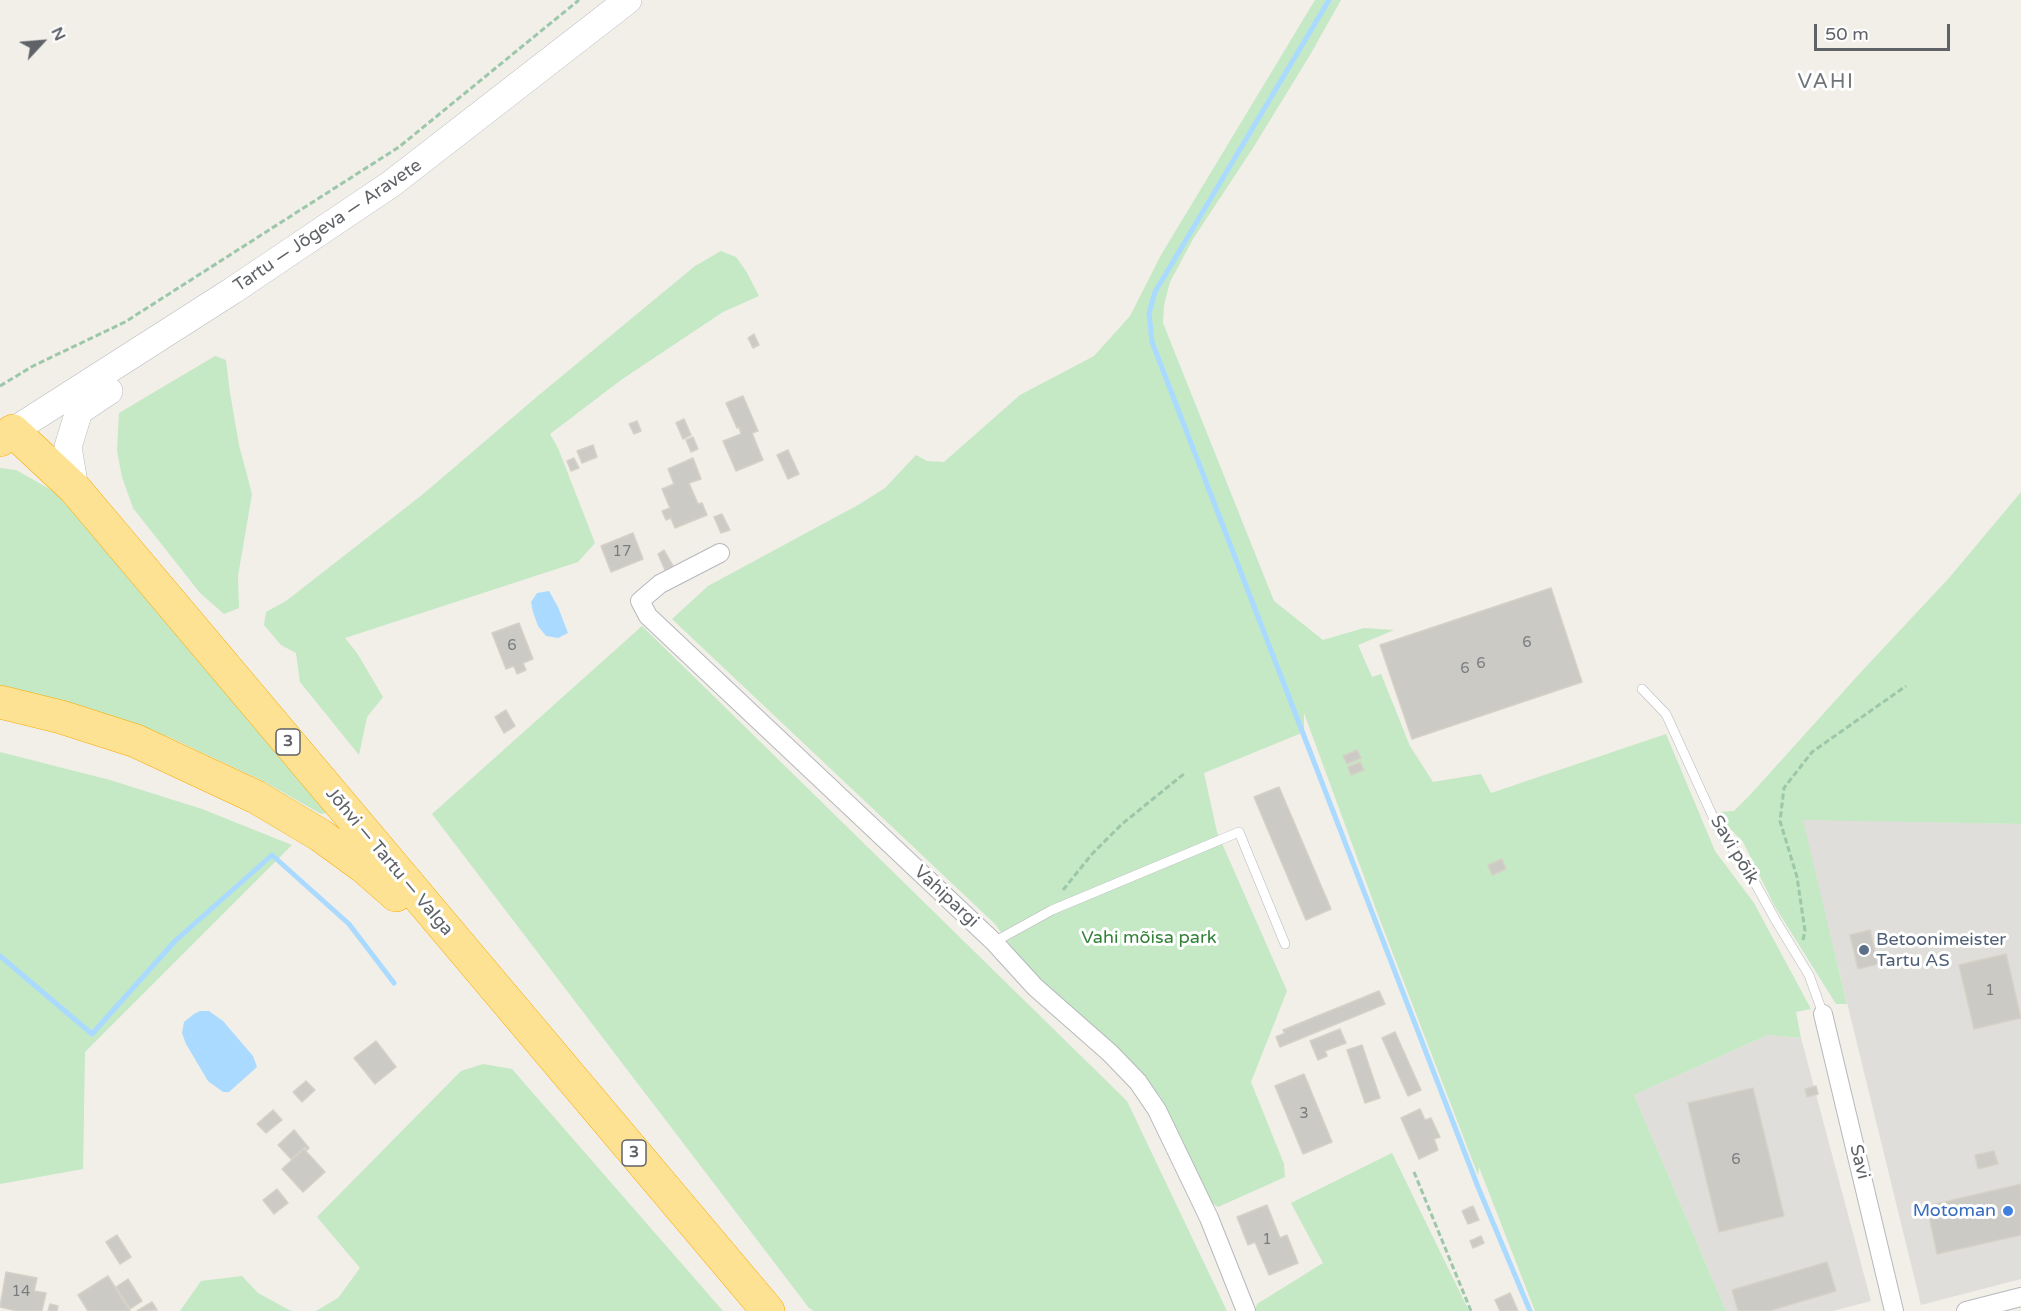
<!DOCTYPE html>
<meta charset="utf-8">
<style>
body{margin:0}
#map{position:relative;width:2021px;height:1311px;overflow:hidden;background:#f1efe8;font-family:"Varela Round",sans-serif}
canvas{display:block}
.north{position:absolute;left:12px;top:12px;width:60px;height:60px;-webkit-text-stroke:4px #fff;paint-order:stroke;rotate:64deg;font-size:16px;font-weight:700;line-height:24px;text-align:center;color:#5f6368}
.north::after{content:'';display:block;margin:auto;width:21px;height:27px;background:#5f6368;clip-path:polygon(50% 0,100% 100%,50% 72%,0 100%)}
.scale{position:absolute;left:1814px;top:24px;width:136px;height:27px;box-sizing:border-box;border:3px solid #5f6368;border-top:0;padding-left:8px;font-size:18px;line-height:21px;white-space:nowrap;color:#5f6368;-webkit-text-stroke:4px #fff;paint-order:stroke}
</style>
<div id="map">
<canvas width="2021" height="1311"></canvas>
<div class="north">N</div>
<div class="scale">50 m</div>
</div>
<script>
const g = document.querySelector('canvas').getContext('2d');
g.lineJoin = 'round';
function fillPath(path, color) {
  g.fillStyle = color;
  g.fill(path, 'evenodd');
}
function poly(rows) {
  const path = new Path2D();
  for (const r of rows) {
    path.moveTo(r[0], r[1]);
    for (let i = 2; i < r.length; i += 2) path.lineTo(r[i], r[i + 1]);
  }
  return path;
}
function stroke(path, color, width, dash) {
  g.strokeStyle = color;
  g.lineWidth = width;
  g.lineCap = dash ? 'butt' : 'round';
  g.setLineDash(dash || []);
  g.stroke(path);
}
function label(font, color, halo, rows, align = 'center') {
  g.font = font + ' "Varela Round",sans-serif';
  g.lineWidth = 6;
  g.setLineDash([]);
  g.textBaseline = 'middle';
  g.strokeStyle = halo;
  g.fillStyle = color;
  for (const [text, x, y, turn = 0] of rows) {
    g.save();
    g.translate(x, y);
    g.rotate((+turn || 0) * Math.PI / 180);
    g.textAlign = isNaN(turn) ? turn : align;
    if (halo) g.strokeText(text, 0, 0);
    g.fillText(text, 0, 0);
    g.restore();
  }
}
fillPath(poly([
 [1802,819,2021,824,2021,1279,1921,1305],
 [1768,1035,1801,1038,1871,1301,1833,1311,1726,1311,1634,1095]
]), '#e0deda');
fillPath(poly([
 [1315,0,1341,0,1310,55,1253,148,1193,239,1170,282,1164,305,1163,323,1274,601,1323,640,1364,628,1394,630,1358,645,1372,677,1381,674,1410,746,1433,782,1481,774,1491,793,1666,734,1715,851,1754,903,1811,1009,1796,1012,1801,1038,1768,1035,1634,1095,1726,1311,1535,1311,1479,1167,1478,1175,1380,920,1304,713,1304,732,1204,773,1217,832,1287,991,1251,1082,1284,1164,1285,1177,1218,1207,1209,1201,1160,1096,1021,960,995,924,672,619,708,586,858,505,885,488,916,455,927,461,944,462,1020,395,1094,356,1130,316,1161,255],
 [721,251,736,257,746,271,759,296,723,312,621,380,550,434,558,448,595,543,578,562,345,638,357,653,383,697,367,717,359,755,300,682,296,653,281,645,264,625,266,612,286,601,422,495,539,395,695,266],
 [215,356,226,360,230,393,239,445,252,494,238,576,239,608,224,614,200,593,133,508,122,477,117,451,119,413],
 [0,468,16,470,55,492,207,664,326,809,326,813,321,814,263,781,169,737,27,693,0,689],
 [2021,492,2021,824,1803,820,1847,1004,1836,1004,1774,905,1743,842,1722,820,1720,812,1734,811,1750,795,1861,672,1949,578],
 [642,626,1127,1101,1227,1311,814,1311,809,1308,432,814],
 [0,752,110,780,202,809,292,845,85,1052,83,1169,0,1184],
 [483,1064,512,1069,723,1311,316,1311,338,1298,360,1268,317,1217,461,1071],
 [1392,1153,1469,1311,1255,1311,1257,1304,1323,1263,1291,1203],
 [242,1276,258,1293,291,1311,180,1311,201,1281]
]), '#c5e8c5');
fillPath(poly([
 [549,591,558,607,568,633,558,638,546,636,538,626,533,612,531,602,537,593],
 [200,1011,209,1011,223,1021,253,1056,257,1067,229,1092,223,1092,208,1081,186,1044,182,1033,184,1022,194,1014]
]), '#aadaff');
stroke(poly([
 [1329,0,1155,292,1149,313,1152,342,1478,1187,1530,1311],
 [0,956,92,1034,175,941,272,855,349,924,394,983]
]), '#aadaff', 5);
const building = poly([
 [754,334,759,345,753,348,748,338,754,334],
 [743,396,758,431,752,433,763,460,736,471,723,441,741,434,739,427,737,428,726,403,743,396],
 [684,419,691,435,683,439,676,423,684,419],
 [637,421,641,431,634,434,629,424,637,421],
 [693,437,698,449,691,452,686,440,693,437],
 [593,445,597,457,582,463,577,451,593,445],
 [788,450,799,474,788,479,777,455,788,450],
 [574,458,579,468,571,471,567,461,574,458],
 [693,458,701,479,689,483,698,504,702,503,707,515,675,528,671,518,666,520,662,511,670,508,662,489,674,484,668,469,693,458],
 [722,514,730,530,721,533,714,517,722,514],
 [633,533,643,559,611,572,601,546,633,533],
 [664,550,673,566,665,570,658,554,664,550],
 [1551,588,1582,682,1412,739,1380,645,1551,588],
 [519,623,533,659,523,663,526,670,517,674,514,666,506,669,492,633,519,623],
 [506,710,515,726,504,733,495,717,506,710],
 [1357,750,1361,758,1347,764,1343,756,1357,750],
 [1360,762,1364,770,1351,775,1348,767,1360,762],
 [1279,787,1331,909,1306,920,1254,797,1279,787],
 [1502,859,1506,869,1492,875,1488,865,1502,859],
 [1870,930,1878,964,1858,969,1850,935,1870,930],
 [2006,954,2021,1018,1974,1029,1959,965,2006,954],
 [1379,991,1385,1004,1280,1047,1276,1037,1285,1033,1283,1030,1379,991],
 [1340,1029,1346,1043,1325,1051,1327,1056,1318,1060,1310,1041,1340,1029],
 [1395,1032,1421,1090,1408,1096,1382,1038,1395,1032],
 [376,1041,396,1067,375,1084,354,1058,376,1041],
 [1362,1045,1380,1098,1365,1103,1347,1050,1362,1045],
 [1304,1074,1332,1142,1303,1154,1275,1086,1304,1074],
 [306,1081,315,1090,302,1102,293,1092,306,1081],
 [1816,1086,1818,1094,1807,1097,1805,1089,1816,1086],
 [1753,1088,1784,1216,1719,1232,1688,1103,1753,1088],
 [1420,1109,1425,1120,1431,1118,1440,1137,1434,1139,1438,1150,1419,1159,1401,1118,1420,1109],
 [273,1110,282,1120,266,1133,257,1124,273,1110],
 [294,1130,309,1148,307,1150,305,1147,291,1159,278,1145,294,1130],
 [304,1149,325,1172,303,1192,282,1169,304,1149],
 [1994,1151,1998,1164,1978,1169,1975,1155,1994,1151],
 [2021,1184,2021,1235,1937,1254,1927,1206,2021,1184],
 [277,1189,288,1203,274,1214,263,1200,277,1189],
 [1267,1205,1280,1238,1287,1235,1298,1263,1269,1275,1255,1242,1248,1245,1237,1217,1267,1205],
 [1473,1206,1479,1220,1468,1224,1462,1211,1473,1206],
 [117,1235,131,1257,120,1264,106,1242,117,1235],
 [1481,1236,1484,1243,1473,1248,1470,1241,1481,1236],
 [1827,1262,1836,1291,1769,1311,1738,1311,1732,1290,1827,1262],
 [6,1272,37,1278,34,1291,46,1293,42,1311,17,1311,0,1307,6,1272],
 [108,1276,130,1311,88,1311,78,1295,108,1276],
 [128,1279,142,1301,130,1309,116,1287,128,1279],
 [1510,1293,1518,1311,1500,1311,1495,1300,1510,1293],
 [152,1302,157,1310,137,1311,152,1302],
 [50,1304,58,1306,57,1311,48,1311,50,1304]
]);
fillPath(building, '#cccac5');
stroke(building, '#d6d1c6', 1.5);
const lane = poly([
 [1642,689,1666,714,1719,830,1749,872,1776,921,1809,975,1823,1014],
 [994,942,1052,910,1239,832,1285,944]
]);
const street = poly([
 [720,553,660,584,640,601,648,616,994,942,1035,987,1110,1053,1138,1082,1157,1110,1209,1218,1246,1311],
 [1823,1014,1894,1311],
 [1966,1311,2021,1297]
]);
const secondary = poly([
 [13,431,232,291,391,184,628,0],
 [75,489,68,447,79,411,109,391]
]);
const highway = poly([
 [0,440,13,431,75,489,768,1311],
 [0,702,61,717,136,741,256,797,320,835,364,867,396,895]
]);
stroke(lane, '#b5b8bc', 10);
stroke(street, '#b5b8bc', 20);
stroke(secondary, '#b6babf', 28);
stroke(highway, '#f9ab00', 34);
stroke(poly([
 [0,386,33,366,125,322,399,147,579,0],
 [1063,890,1092,854,1122,824,1185,773],
 [1803,940,1805,931,1797,877,1780,821,1784,788,1812,752,1906,686],
 [1414,1172,1471,1311]
]), '#9cc7a9', 3, [6, 3]);
stroke(lane, '#fff', 9);
stroke(street, '#fff', 18);
stroke(secondary, '#fff', 27);
stroke(highway, '#fde293', 33);
for (const [x, y, r, color] of [
 [1864,950,6,"#5c6f8a"],
 [2008,1211,6,"#3f7fe0"]
]) {
  const dot = new Path2D();
  dot.arc(x, y, r, 0, 2 * Math.PI);
  g.fillStyle = color;
  g.fill(dot);
  stroke(dot, '#fff', 2);
}
label('15px', '#7a7d7f', null, [
 ["17",622,552],
 ["6",1527,643],
 ["6",512,646],
 ["6",1481,664],
 ["6",1465,669],
 ["1",1990,991],
 ["3",1304,1114],
 ["6",1736,1160],
 ["1",1267,1240],
 ["14",21,1292]
]);
for (const [x, y, w] of [
 [288,742,24],
 [634,1153,24]
]) {
  const box = new Path2D();
  box.roundRect(x - w / 2, y - 13, w, 26, 4.5);
  g.fillStyle = '#fff';
  g.fill(box);
  stroke(box, '#5f6368', 1.5);
}
label('bold 16px', '#5f6368', null, [
 ["3",288,742],
 ["3",634,1153]
]);
label('18px', '#5f6368', '#fff', [
 ["Tartu — Jõgeva — Aravete",328,226,-34],
 ["Savi põik",1734,850,59],
 ["Jõhvi — Tartu — Valga",389,862,50],
 ["Vahipargi",946,897,43],
 ["Savi",1859,1162,76]
]);
label('18px', '#348238', '#fff', [
 ["Vahi mõisa park",1149,938]
]);
label('18px', '#4e5e75', '#fff', [
 ["Betoonimeister",1876,940],
 ["Tartu AS",1876,961]
], 'left');
label('18px', '#366cbe', '#fff', [
 ["Motoman",1996,1211]
], 'right');
g.letterSpacing = '1.5px';
label('21px', '#70757a', '#fff', [
 ["VAHI",1826,82]
]);
g.letterSpacing = '0px';
</script>
